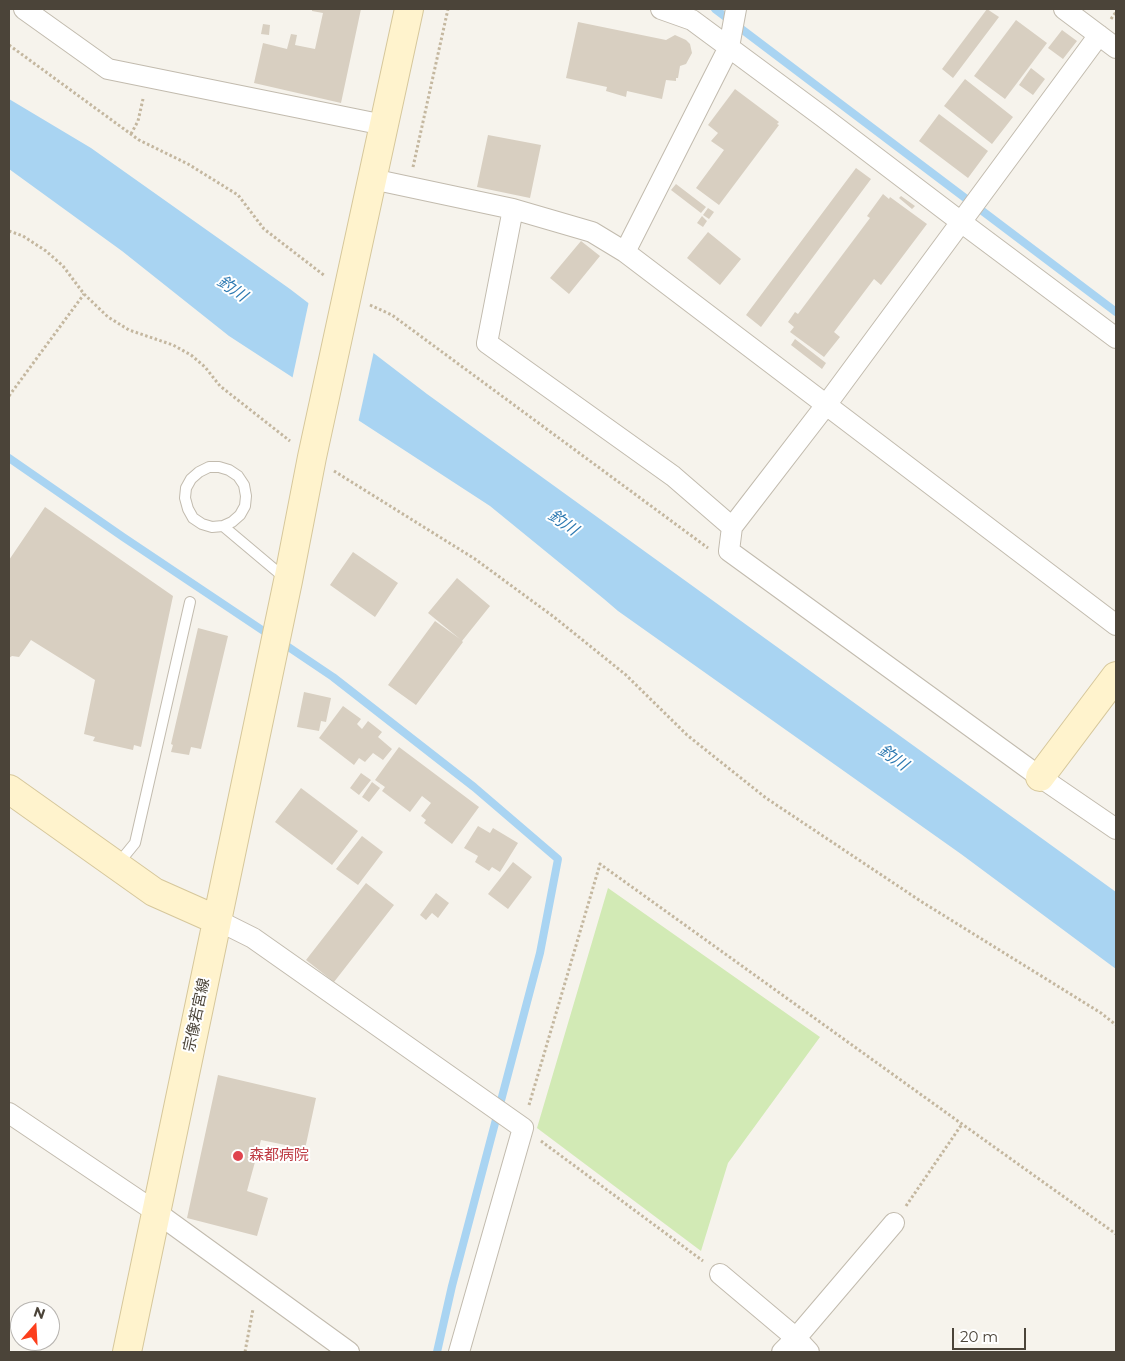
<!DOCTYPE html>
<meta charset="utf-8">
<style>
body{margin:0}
#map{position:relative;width:1125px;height:1361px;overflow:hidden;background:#f6f3ec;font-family:Montserrat,sans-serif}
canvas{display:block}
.frame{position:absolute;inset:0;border:10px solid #4b4439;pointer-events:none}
.north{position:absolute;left:10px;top:1301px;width:50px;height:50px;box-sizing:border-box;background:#fff;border:1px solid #b7b4b0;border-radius:50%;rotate:19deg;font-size:14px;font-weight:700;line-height:20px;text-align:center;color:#4b4439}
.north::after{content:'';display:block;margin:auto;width:18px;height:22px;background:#fc3f1d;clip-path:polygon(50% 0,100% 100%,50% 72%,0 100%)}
.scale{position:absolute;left:952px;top:1328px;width:74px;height:22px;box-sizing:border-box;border:2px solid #4b4439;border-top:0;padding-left:6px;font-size:15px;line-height:18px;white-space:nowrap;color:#4b4439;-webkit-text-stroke:4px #fff;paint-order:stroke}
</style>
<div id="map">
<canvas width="1125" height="1361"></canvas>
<div class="frame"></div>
<div class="north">N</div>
<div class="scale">20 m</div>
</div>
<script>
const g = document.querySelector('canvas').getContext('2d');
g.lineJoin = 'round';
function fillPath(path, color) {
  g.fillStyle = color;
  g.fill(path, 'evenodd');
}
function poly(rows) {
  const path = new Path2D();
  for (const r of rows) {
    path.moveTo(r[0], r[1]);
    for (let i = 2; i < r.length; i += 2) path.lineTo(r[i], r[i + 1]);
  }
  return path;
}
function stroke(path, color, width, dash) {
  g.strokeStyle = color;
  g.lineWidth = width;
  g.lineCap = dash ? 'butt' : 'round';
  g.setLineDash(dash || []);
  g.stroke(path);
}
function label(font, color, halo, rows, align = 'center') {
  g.font = font + ' Montserrat,"Noto Sans JP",sans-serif';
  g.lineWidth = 4;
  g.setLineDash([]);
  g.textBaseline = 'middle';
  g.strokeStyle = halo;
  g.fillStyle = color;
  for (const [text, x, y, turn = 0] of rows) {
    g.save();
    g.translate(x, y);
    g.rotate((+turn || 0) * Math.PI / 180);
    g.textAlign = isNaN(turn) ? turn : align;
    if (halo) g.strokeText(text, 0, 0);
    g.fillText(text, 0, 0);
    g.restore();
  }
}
fillPath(poly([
 [608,888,820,1037,728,1163,701,1251,537,1128]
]), '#d2eab5');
fillPath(poly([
 [9,99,91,148,290,289,427,394,1116,892,1116,969,961,854,618,611,604,599,490,506,229,336,122,251,9,169]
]), '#a9d4f2');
fillPath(poly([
 [309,301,374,351,358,423,292,380]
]), '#f6f3ec');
stroke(poly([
 [715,9,1116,312],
 [9,458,123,537,271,636],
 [281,642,333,677,474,787,558,859,540,953,452,1286,437,1352]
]), '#a9d4f2', 8);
fillPath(poly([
 [312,9,361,9,341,103,254,83,263,43,287,49,291,34,297,35,295,45,315,49,323,13,312,11],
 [987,9,999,17,953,78,942,69],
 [1016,20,1047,43,1005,99,974,76],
 [578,22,666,40,675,35,686,40,690,44,692,53,686,64,680,66,678,78,676,78,676,81,666,80,662,99,627,91,626,97,606,91,607,87,566,78],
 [263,24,270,25,269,35,261,34],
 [1062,30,1077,41,1063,59,1048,48],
 [1031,68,1045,79,1033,95,1019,85],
 [965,79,1013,117,992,144,944,106],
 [735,89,779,122,777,124,779,125,719,205,696,188,724,150,711,141,718,133,708,125],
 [939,114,988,151,968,178,919,141],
 [488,135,541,145,530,198,477,187],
 [856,168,871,179,761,327,746,315],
 [676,184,706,207,701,213,671,190],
 [883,194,889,199,890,197,927,224,881,285,874,279,834,332,840,337,824,357,790,332,794,327,788,322,795,312,798,314,870,218,867,216],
 [901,196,915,206,912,209,899,198],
 [708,208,714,212,709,219,703,215],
 [702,216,707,221,703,227,697,223],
 [708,232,741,259,720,285,687,258],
 [581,241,600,256,569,294,550,278],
 [795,339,826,363,822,369,791,345],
 [45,507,173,596,141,747,134,745,133,750,93,741,95,737,84,734,95,680,31,640,19,657,12,656,9,658,9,560],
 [353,552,398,583,375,617,330,585],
 [457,578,490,606,462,641,463,642,416,705,388,685,435,621,460,639,428,613],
 [198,628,228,636,201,749,191,747,189,755,171,752,173,745,171,744],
 [304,692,331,698,326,722,321,721,319,731,297,727],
 [343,706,361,719,357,724,362,729,368,721,382,732,378,737,392,749,383,760,373,753,365,762,359,758,354,765,319,738],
 [399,747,479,807,452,844,424,823,426,820,421,816,431,803,422,796,410,812,382,791,385,787,375,780],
 [361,773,371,780,359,795,350,788],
 [372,782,380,788,369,802,362,797],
 [301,788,358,831,332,865,275,822],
 [478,826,490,833,493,828,518,843,500,872,492,867,489,871,475,862,478,856,464,848],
 [362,836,383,852,358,885,336,869],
 [513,862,532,877,508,909,488,894],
 [366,883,394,905,334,982,306,960],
 [436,893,449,903,438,918,432,913,426,920,420,915],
 [218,1075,316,1098,305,1149,261,1140,247,1191,268,1198,257,1236,187,1218]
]), '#d8cfc1');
const lane = poly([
 [223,526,232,522,240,515,245,506,246,496,244,485,238,476,229,470,219,467,209,467,199,472,191,479,186,488,185,498,188,509,193,518,202,524,212,527,223,526,286,579],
 [117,865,135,843,190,602]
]);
const street = poly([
 [24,9,108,69,384,125],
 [661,9,692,20,823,117,961,222,1116,338],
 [1064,9,1116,48],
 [1099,35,826,405,732,527,729,551,1040,777,1116,829],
 [372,179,513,209,592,232,625,252,1116,625],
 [513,209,487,343,673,476,732,527],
 [625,252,729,47,736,9],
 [217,920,253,938,523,1128,459,1352],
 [9,1113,156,1212,349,1352],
 [720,1274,796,1338,809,1352],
 [782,1352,796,1338,894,1223]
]);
const secondary = poly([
 [1040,777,1116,676],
 [9,789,154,892,217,920],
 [127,1352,288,581,312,457,409,9]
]);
stroke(lane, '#c2bbae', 12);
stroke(street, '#c2bbae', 22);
stroke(secondary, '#d6c79b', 30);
stroke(poly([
 [1111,19,1116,12],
 [9,45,139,140,188,164,238,195,264,229,325,276],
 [131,134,138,121,143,99],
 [413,167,448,9],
 [9,231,23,236,46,251,63,266,84,294,108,317,129,330,173,345,191,355,205,367,220,386,290,441],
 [370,305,392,315,708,548],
 [9,396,84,294],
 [334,471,475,559,554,617,626,675,687,735,766,798,922,902,1101,1013,1116,1025],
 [529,1105,600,864,962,1124,1116,1234],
 [541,1141,703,1261],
 [906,1206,962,1124],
 [245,1352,253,1309]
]), '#c4b79f', 3, [2.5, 2.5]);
stroke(lane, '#fff', 10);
stroke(street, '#fff', 20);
stroke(secondary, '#fff3cd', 28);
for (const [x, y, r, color] of [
 [238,1156,6,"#e0444e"]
]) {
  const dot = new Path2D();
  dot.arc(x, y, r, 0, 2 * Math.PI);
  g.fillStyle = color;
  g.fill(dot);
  stroke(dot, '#fff', 2);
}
label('15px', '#4b4439', '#fff', [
 ["宗像若宮線",197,1015,-78]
]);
label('15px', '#be3a42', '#fff', [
 ["森都病院",249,1156]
], 'left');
label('italic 16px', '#2e7ab2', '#fff', [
 ["釣川",232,289,35],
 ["釣川",563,523,35],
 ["釣川",893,758,35]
]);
</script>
